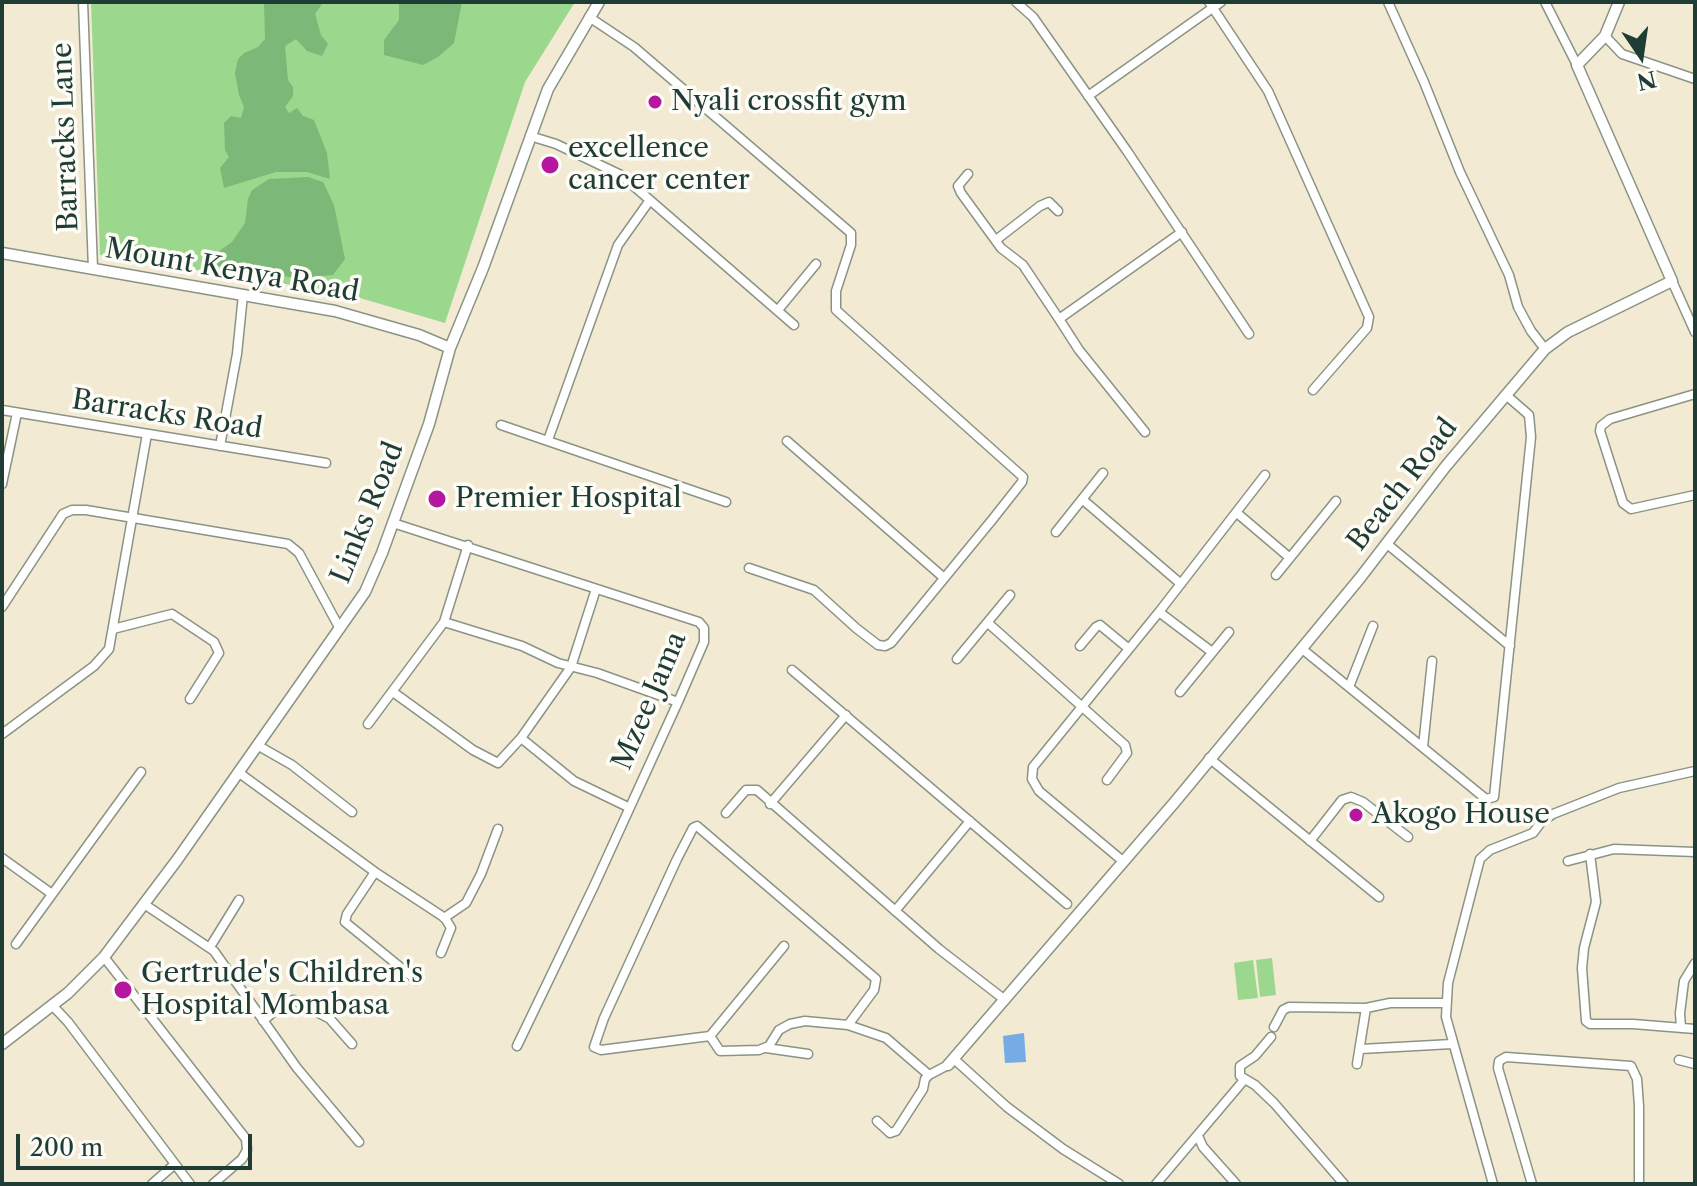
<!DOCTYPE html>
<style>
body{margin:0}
#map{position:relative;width:1697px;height:1186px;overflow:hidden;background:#f3ead3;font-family:"Libre Caslon Text",serif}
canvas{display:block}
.frame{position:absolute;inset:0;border:4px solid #1f3d34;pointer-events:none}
.north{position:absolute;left:1601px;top:16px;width:80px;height:80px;-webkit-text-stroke:6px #fdfcf7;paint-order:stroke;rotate:167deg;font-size:22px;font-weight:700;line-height:32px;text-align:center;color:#1f3d34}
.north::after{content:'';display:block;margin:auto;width:28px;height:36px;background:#1f3d34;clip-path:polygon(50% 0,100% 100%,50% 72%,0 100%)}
.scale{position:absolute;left:16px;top:1134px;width:236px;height:36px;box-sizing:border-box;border:4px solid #1f3d34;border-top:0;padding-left:10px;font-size:24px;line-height:28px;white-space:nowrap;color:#1f3d34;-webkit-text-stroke:6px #fdfcf7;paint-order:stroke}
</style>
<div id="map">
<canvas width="1697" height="1186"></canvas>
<div class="frame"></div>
<div class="north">N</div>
<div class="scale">200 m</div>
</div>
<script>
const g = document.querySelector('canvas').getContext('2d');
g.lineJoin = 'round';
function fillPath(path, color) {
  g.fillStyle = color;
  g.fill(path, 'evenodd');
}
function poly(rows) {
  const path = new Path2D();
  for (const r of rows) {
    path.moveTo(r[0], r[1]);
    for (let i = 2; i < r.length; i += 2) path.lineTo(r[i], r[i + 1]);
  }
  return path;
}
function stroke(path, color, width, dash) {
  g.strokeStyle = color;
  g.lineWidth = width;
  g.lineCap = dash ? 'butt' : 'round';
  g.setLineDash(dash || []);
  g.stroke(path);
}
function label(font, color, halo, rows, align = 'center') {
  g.font = font + ' "Libre Caslon Text",serif';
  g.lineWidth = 7;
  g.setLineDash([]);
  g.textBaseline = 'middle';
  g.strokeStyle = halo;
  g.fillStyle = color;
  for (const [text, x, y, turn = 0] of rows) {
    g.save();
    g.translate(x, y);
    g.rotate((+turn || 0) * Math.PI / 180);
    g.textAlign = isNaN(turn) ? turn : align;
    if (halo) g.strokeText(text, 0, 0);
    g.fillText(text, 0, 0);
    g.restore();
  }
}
fillPath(poly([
 [91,2,575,2,525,82,445,323,343,293,100,255],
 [1272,958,1276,995,1260,997,1256,960],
 [1253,960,1258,998,1238,1000,1234,963]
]), '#9bd88d');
fillPath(poly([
 [264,2,320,2,322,4,315,14,321,35,328,44,322,56,307,51,296,39,285,46,288,80,293,87,293,96,285,107,289,113,297,108,303,116,314,120,327,153,330,179,307,172,276,172,224,188,220,168,229,157,225,150,224,123,231,116,241,118,244,107,239,95,235,73,238,59,244,53,258,47,265,39],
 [399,2,462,2,454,43,438,57,423,65,384,55,384,40,399,20],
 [308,177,323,182,334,205,345,259,333,275,295,278,213,265,212,256,232,242,245,223,248,199,252,190,269,179]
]), '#7cb878');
fillPath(poly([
 [1024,1033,1026,1062,1005,1063,1003,1036]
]), '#74ace3');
const minor = poly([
 [83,2,93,269],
 [1016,2,1033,17,1127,151,1249,334],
 [1209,2,1268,91,1369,317,1367,328,1313,390],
 [1388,2,1424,82,1460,172,1509,275,1518,307,1531,331,1545,349],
 [1545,2,1577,65],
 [589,17,634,47,851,233,851,245,836,291,836,310,1023,477,1022,482,992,520,891,643,885,646,878,645,856,628,814,590,749,568],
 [1605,36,1622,54,1695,79],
 [1088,96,1221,2],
 [530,136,556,144,621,175,794,325],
 [968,174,958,186,961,193,1001,248,1023,265,1059,319],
 [996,240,1040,206,1049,202,1058,211],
 [1672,281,1695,332],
 [778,310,816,264],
 [1695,394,1610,419,1601,426,1600,431,1623,503,1631,509,1695,495],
 [2,410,326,463],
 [501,425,726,502],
 [1145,432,1079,350,1059,319,1182,232],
 [548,440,618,245,650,200],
 [787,441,943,577],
 [220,446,237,354,243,295],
 [2,484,17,413],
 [1082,499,1181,584],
 [1237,513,1290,558],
 [393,523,699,622,704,628,704,642,678,702,594,886,517,1046],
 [1056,532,1103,473],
 [1386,543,1510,646],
 [1276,575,1336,501],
 [2,607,63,514,72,510,86,510,288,544,299,553,340,629],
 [1159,612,1212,652],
 [444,622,522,646,558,663,597,673,678,702],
 [988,623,1125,745,1127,753,1107,780],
 [113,629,172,614,214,642,219,653,190,699],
 [1080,646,1096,627,1100,625,1129,649],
 [1301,648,1486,799,1494,797,1531,437,1529,415,1506,395],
 [957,659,1010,595],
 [792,670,1067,904],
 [1349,687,1373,626],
 [393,692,473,750,498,763,521,738,571,667,596,589],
 [1180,692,1229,632],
 [368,724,444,622,468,545],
 [2,734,94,666,109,649,147,434],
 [521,738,574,781,628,807],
 [257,745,292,765,352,812],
 [1423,747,1432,661],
 [1209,758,1379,897],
 [238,772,375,872,445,918,451,928,441,953],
 [770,804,846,715],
 [726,813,746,790,757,790,939,949,1005,1000],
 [1310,841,1342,800,1351,797,1363,802,1408,837],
 [1590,854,1596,902,1584,948,1582,968,1586,1021,1590,1024,1633,1024,1695,1029],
 [2,858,52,894],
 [1568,861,1614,849,1695,852],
 [1124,862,1039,791,1032,779,1033,767,1159,612,1265,475],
 [375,872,347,914,345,922,416,980],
 [144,904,214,951,297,1068,359,1142],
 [895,911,970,821],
 [444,918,466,903,481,874,498,829],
 [16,944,141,772],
 [784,946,710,1036,601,1050,594,1047,604,1018,677,859,693,828,697,826,876,979,874,990,848,1025],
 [210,947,239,900],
 [104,957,246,1139,247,1150,242,1159,213,1184],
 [52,1005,68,1022,190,1184],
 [263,1021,286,1001,294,1000,330,1019,352,1044],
 [1274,1027,1283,1010,1289,1007,1366,1008,1390,1003,1446,1003],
 [1681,1028,1680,1013,1684,981,1695,963],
 [710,1036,720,1051,759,1050,769,1046,779,1030,790,1024,805,1021,848,1025,886,1038,929,1075,948,1065],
 [1271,1037,1255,1056,1240,1066,1240,1076,1255,1085,1274,1103,1344,1184],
 [766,1048,808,1054],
 [1361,1049,1452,1044],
 [954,1059,1007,1107,1063,1149,1119,1184],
 [1679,1060,1695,1064],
 [1357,1064,1366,1008],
 [877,1121,890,1133,896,1131,923,1089,925,1079,929,1075],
 [1198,1136,1203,1147,1236,1184],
 [152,1184,175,1164],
 [1156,1184,1244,1080],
 [1493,1184,1446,1017,1448,983,1480,859,1490,850,1533,833,1542,821,1553,814,1619,788,1695,771],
 [1532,1184,1498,1068,1499,1061,1506,1057,1631,1066,1637,1079,1639,1106,1639,1184]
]);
const major = poly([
 [2,253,335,311,419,335,450,348],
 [2,1044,68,993,104,957,177,860,365,592,382,553,429,424,450,348,483,268,548,89,599,2],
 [948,1065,1174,803,1360,578,1446,466,1545,349,1568,332,1672,281,1577,65,1605,36,1619,2]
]);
stroke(minor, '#899484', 11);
stroke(major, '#899484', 13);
stroke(minor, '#fff', 8);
stroke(major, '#fff', 10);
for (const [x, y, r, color] of [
 [655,102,8,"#b5179e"],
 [550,165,10,"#b5179e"],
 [437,499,10,"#b5179e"],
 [1356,815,8,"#b5179e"],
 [123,990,10,"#b5179e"]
]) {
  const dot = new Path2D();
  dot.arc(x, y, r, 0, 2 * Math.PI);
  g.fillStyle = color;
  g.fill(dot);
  stroke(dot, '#fdfcf7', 3);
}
label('28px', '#1f3d34', '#fdfcf7', [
 ["Nyali crossfit gym",671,102],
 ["excellence",568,149],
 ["cancer center",568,181],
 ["Premier Hospital",455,499],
 ["Akogo House",1372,815],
 ["Gertrude's Children's",141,974],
 ["Hospital Mombasa",141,1006]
], 'left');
label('28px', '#1f3d34', '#fdfcf7', [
 ["Barracks Lane",66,137,-92],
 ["Mount Kenya Road",232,271,10],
 ["Barracks Road",167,415,9],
 ["Beach Road",1403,485,-52],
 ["Links Road",368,513,-68],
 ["Mzee Jama",650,701,-67]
]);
</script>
